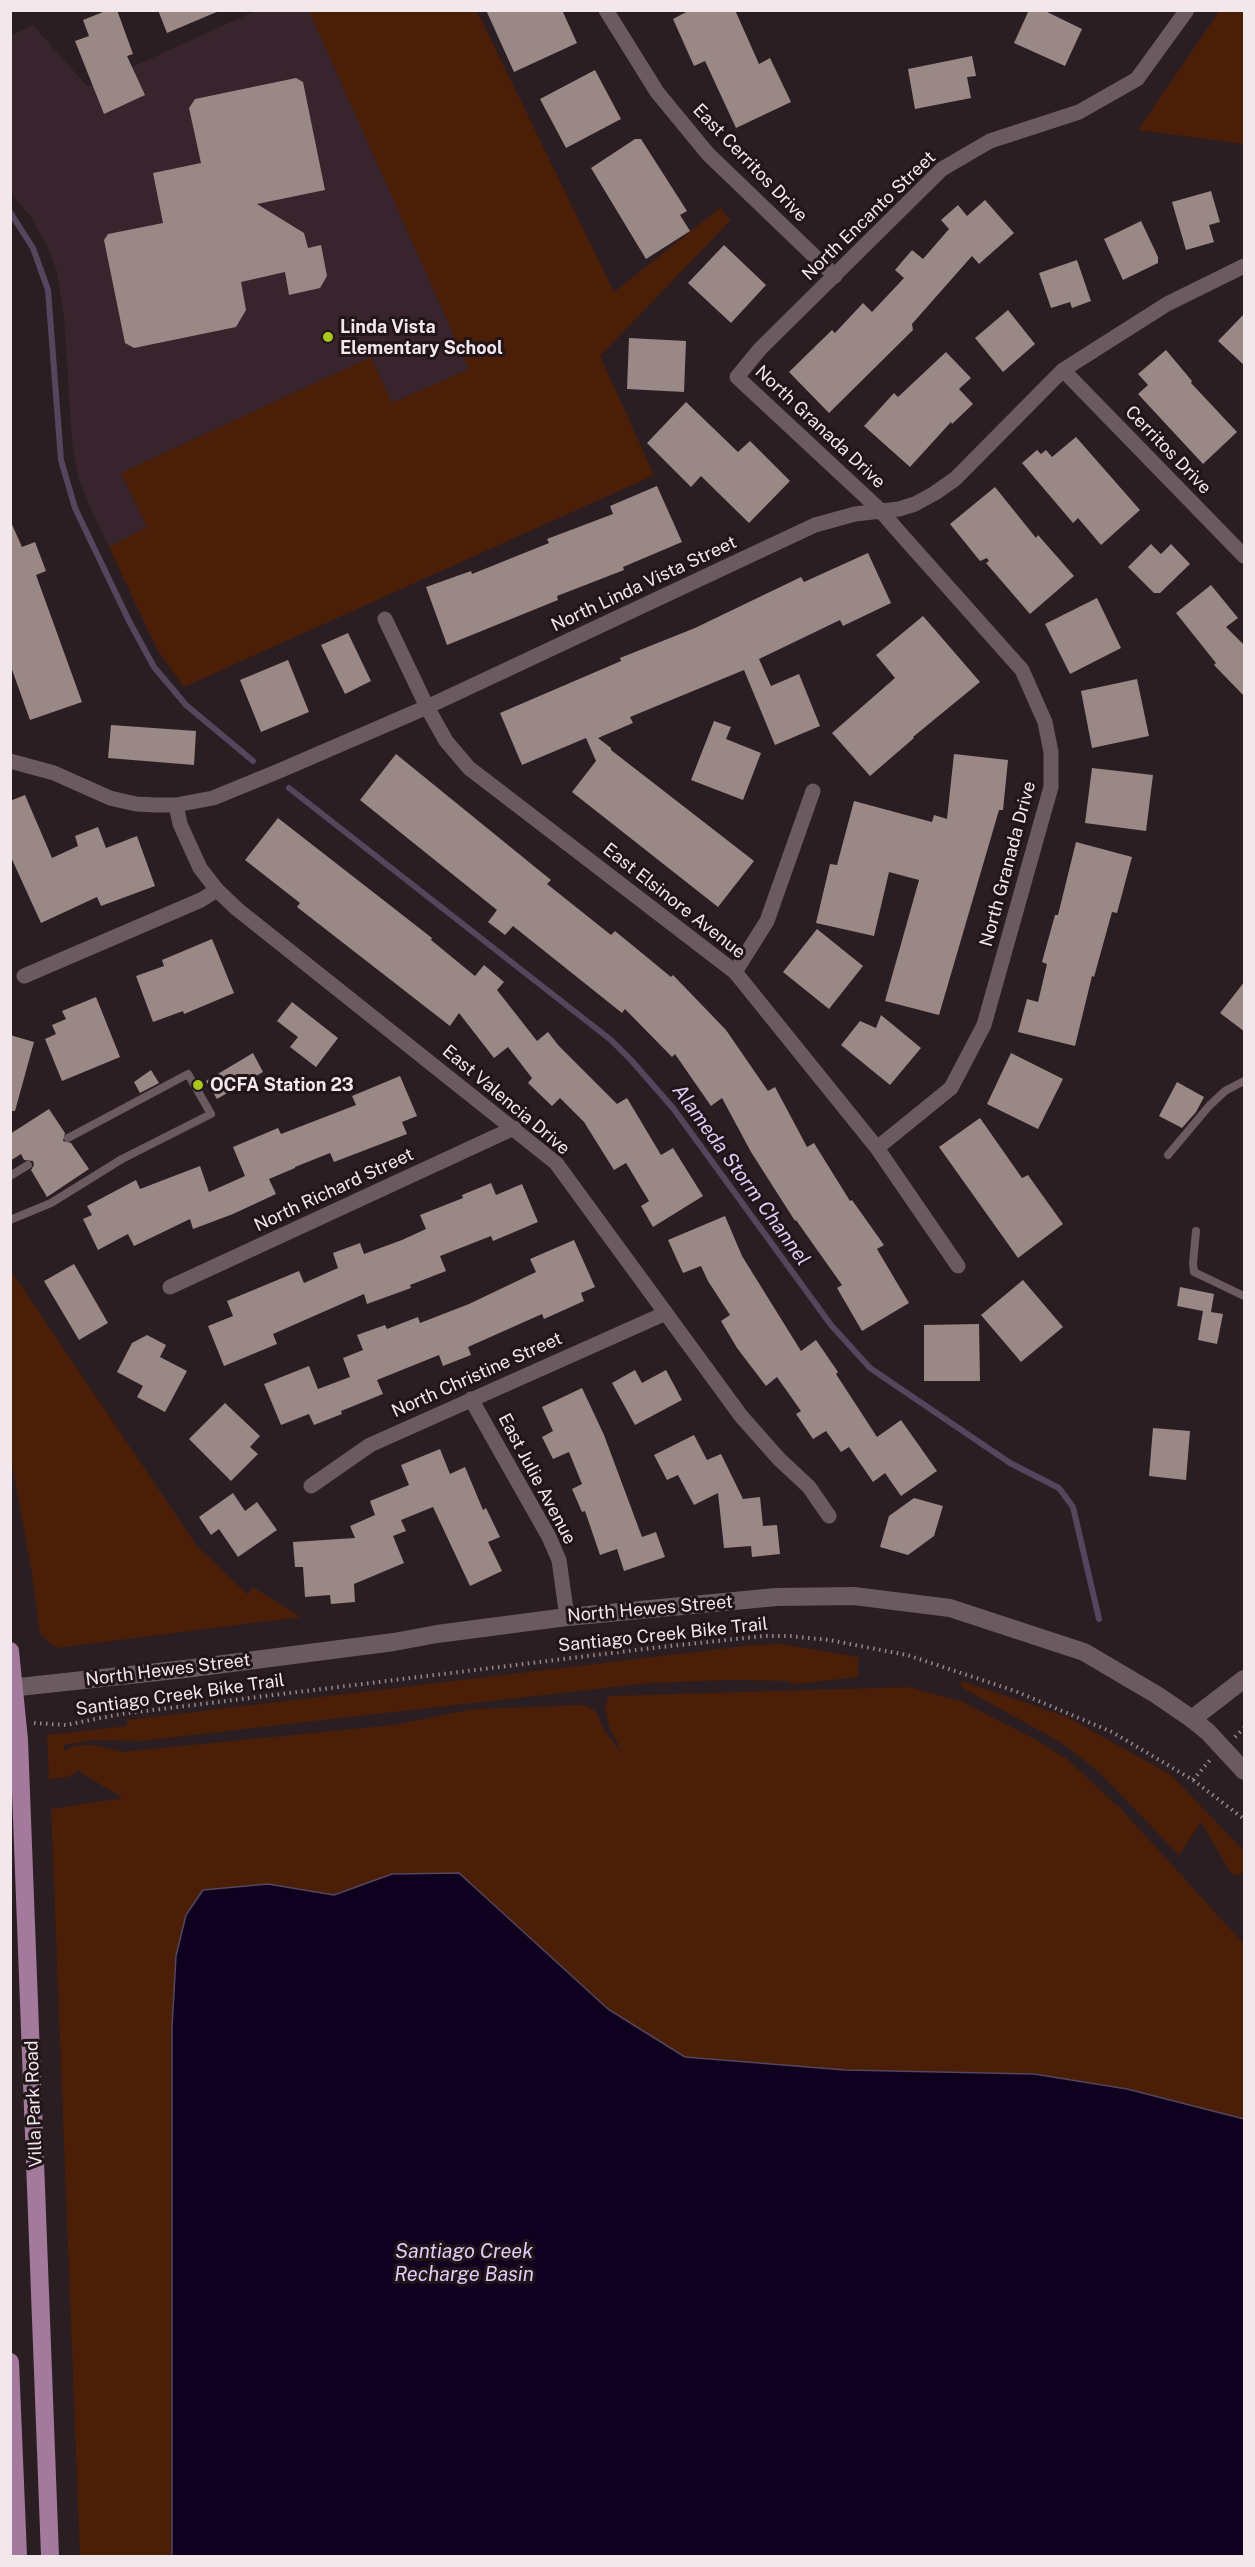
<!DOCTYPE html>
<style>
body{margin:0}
#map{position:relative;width:1255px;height:2567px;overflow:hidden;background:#2b1e23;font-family:"Public Sans",sans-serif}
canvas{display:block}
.frame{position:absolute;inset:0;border:12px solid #f2e8eb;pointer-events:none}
</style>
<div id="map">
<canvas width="1255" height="2567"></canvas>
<div class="frame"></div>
</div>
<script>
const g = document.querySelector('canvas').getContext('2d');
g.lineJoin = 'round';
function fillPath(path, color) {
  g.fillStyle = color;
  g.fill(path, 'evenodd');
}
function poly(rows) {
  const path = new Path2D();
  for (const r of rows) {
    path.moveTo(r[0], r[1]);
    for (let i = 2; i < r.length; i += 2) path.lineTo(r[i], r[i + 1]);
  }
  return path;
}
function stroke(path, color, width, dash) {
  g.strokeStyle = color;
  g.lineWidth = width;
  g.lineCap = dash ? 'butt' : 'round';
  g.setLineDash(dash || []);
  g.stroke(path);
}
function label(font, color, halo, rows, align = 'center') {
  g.font = font + ' "Public Sans",sans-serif';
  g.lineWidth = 6;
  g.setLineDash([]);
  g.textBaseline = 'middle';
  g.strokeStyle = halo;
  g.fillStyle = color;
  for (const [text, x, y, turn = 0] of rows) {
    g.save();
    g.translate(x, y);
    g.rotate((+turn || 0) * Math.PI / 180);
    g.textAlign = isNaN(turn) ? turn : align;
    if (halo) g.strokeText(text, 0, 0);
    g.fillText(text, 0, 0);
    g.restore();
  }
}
fillPath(poly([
 [255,11,477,11,581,316,654,475,184,687,157,649,90,507,78,477,72,441,64,317,57,271,46,244,31,217,11,194,10,36,33,25,88,87]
]), '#38242c');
fillPath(poly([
 [1220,10,1244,11,1244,144,1138,130],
 [309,11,477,11,614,292,720,208,731,220,600,356,654,475,184,687,157,649,109,547,147,527,121,473,371,357,392,403,469,369],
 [11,1271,197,1546,247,1594,253,1587,301,1617,56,1648,40,1634,32,1574,11,1458],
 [781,1644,858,1657,858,1677,796,1684,786,1681,729,1680,649,1683,140,1741,94,1740,64,1745,64,1751,73,1746,95,1745,121,1752,393,1725,474,1709,584,1705,596,1711,604,1730,623,1754,609,1726,605,1707,609,1696,909,1687,963,1702,1036,1740,1067,1759,1121,1809,1244,1944,1244,2119,1127,2089,1034,2074,845,2070,685,2057,608,2009,459,1873,392,1874,334,1895,268,1884,186,1915,176,1956,172,2028,172,2556,80,2556,51,1809,123,1798,78,1771,68,1777,49,1779,47,1735,127,1726,127,1720,754,1645],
 [962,1681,1067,1717,1171,1775,1244,1851,1244,1873,1232,1875,1201,1822,1179,1855,1100,1773,1062,1743,961,1687]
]), '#4a1e07');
const water = poly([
 [459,1873,608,2009,685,2057,845,2070,1034,2074,1127,2089,1244,2119,1244,2556,172,2556,172,2028,176,1956,186,1915,203,1890,268,1884,334,1895,392,1874,459,1873]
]);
fillPath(water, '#0f0020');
stroke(water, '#53465d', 1.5);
stroke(poly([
 [10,212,33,248,48,290,61,460,75,508,129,621,154,667,186,705,253,761],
 [289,788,611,1040,631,1060,673,1108,831,1325,870,1368,1010,1463,1059,1488,1073,1507,1099,1619]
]), '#53465d', 6);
fillPath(poly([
 [108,10,117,10,133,54,127,56,145,95,104,114,75,41,89,36,83,20],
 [158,10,219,10,219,11,167,33],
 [486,10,562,10,577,43,514,72],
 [690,10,735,10,759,64,770,58,791,102,736,128,705,61,694,66,673,19],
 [1029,10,1043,10,1082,29,1065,66,1014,43],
 [972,56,976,76,967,77,971,98,915,109,908,69],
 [595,70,621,119,566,148,540,99],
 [296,78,303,82,325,190,257,204,304,233,308,248,321,245,327,276,320,288,289,295,285,272,241,282,246,310,236,327,134,348,125,343,104,240,108,234,163,223,153,173,201,163,189,108,195,99],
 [635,139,641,139,687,211,680,215,690,231,646,259,591,168],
 [1211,191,1220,222,1209,225,1214,242,1186,250,1172,202],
 [985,200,1014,233,979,264,972,256,912,324,913,330,829,413,789,372,832,330,835,333,863,303,872,312,904,278,895,270,912,250,923,259,949,229,941,220,958,205,967,216],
 [1141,221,1158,257,1158,263,1123,280,1104,239],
 [724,245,766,285,731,323,688,283],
 [1077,260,1091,301,1072,308,1070,302,1051,308,1039,273],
 [1008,310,1035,344,1003,372,975,338],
 [1245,313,1245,366,1218,341],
 [629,338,686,341,684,392,627,389],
 [1166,350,1192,381,1191,383,1237,432,1203,464,1138,394,1148,385,1138,374],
 [946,352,971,378,959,389,973,404,952,424,951,422,910,467,864,426,894,393,898,397],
 [686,402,738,452,750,441,790,481,749,523,701,476,691,487,647,443],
 [1076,437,1140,510,1101,545,1078,518,1073,523,1022,463,1037,450,1041,454,1046,450,1052,457],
 [657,486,682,542,623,567,624,570,557,596,558,600,447,645,426,587,471,571,472,574,549,543,547,539,613,514,610,506],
 [995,487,1036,538,1038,535,1074,576,1030,614,986,563,989,561,987,558,980,561,950,524],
 [10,520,22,547,35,542,46,571,36,575,82,702,30,720,10,664],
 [1151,544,1161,554,1171,544,1190,564,1160,593,1154,593,1128,567],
 [868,553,891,603,843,626,840,620,759,659,771,686,799,674,820,726,775,745,744,670,630,717,633,723,598,738,611,748,611,750,754,861,718,907,572,792,596,761,586,738,522,765,500,713,621,661,620,658,695,628,801,577,804,582],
 [1211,585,1238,618,1226,627,1245,646,1245,697,1214,665,1216,663,1176,613],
 [1097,598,1121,648,1070,674,1045,624],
 [923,616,980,682,913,737,914,738,870,776,832,733,895,678,876,655],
 [348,633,371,681,345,694,321,645],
 [288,660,309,712,261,732,240,680],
 [1137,679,1149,736,1092,748,1081,691],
 [714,721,731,727,726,739,761,753,743,800,691,780],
 [111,725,196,731,194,765,108,758],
 [396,754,551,880,547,884,611,935,615,931,671,977,673,975,726,1030,768,1091,775,1087,807,1147,814,1143,850,1201,852,1200,884,1245,877,1249,909,1303,862,1331,837,1288,842,1285,796,1220,795,1221,751,1152,722,1098,711,1106,675,1054,672,1057,625,1009,622,1013,513,926,505,935,488,922,497,910,360,800],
 [954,754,1008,760,1003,810,999,810,939,1015,885,1001,919,880,889,872,874,936,816,923,830,864,837,865,854,801,932,822,934,815,947,819],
 [1092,768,1153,775,1146,831,1085,823],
 [25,795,52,858,78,846,75,836,98,827,106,848,137,836,155,886,101,906,97,897,41,923,10,855,10,801],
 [278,818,432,938,431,940,475,976,484,965,504,982,497,990,537,1041,548,1032,558,1045,617,1104,627,1098,661,1155,673,1148,703,1196,653,1227,641,1206,649,1201,626,1163,614,1170,584,1122,560,1098,552,1106,528,1083,532,1078,508,1047,494,1058,459,1013,450,1026,297,907,300,903,245,860],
 [1076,842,1132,857,1117,913,1112,912,1094,977,1092,976,1075,1046,1018,1032,1027,999,1038,1002,1047,964,1042,962,1055,915,1058,915],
 [817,929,863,966,829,1009,783,972],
 [212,939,234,993,184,1014,183,1011,153,1022,136,976,164,966,162,960],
 [1245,981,1245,1032,1220,1013],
 [96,997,120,1057,62,1081,45,1039,56,1034,52,1025,66,1019,62,1011],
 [292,1002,338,1038,316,1067,290,1047,298,1037,277,1021],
 [881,1015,921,1048,890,1085,841,1045,860,1021,876,1028],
 [10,1035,34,1042,15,1111,10,1111],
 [253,1053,263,1072,217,1099,206,1081],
 [1011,1053,1063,1079,1038,1129,987,1104],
 [151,1070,159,1083,140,1093,134,1082],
 [400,1076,417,1116,402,1122,407,1134,334,1162,330,1153,295,1167,295,1168,269,1179,276,1194,233,1214,193,1229,190,1219,134,1246,128,1234,98,1250,83,1219,92,1215,87,1206,136,1180,140,1189,200,1166,209,1192,245,1176,233,1147,278,1128,281,1134,356,1105,352,1096],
 [1177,1082,1204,1097,1196,1112,1182,1128,1159,1116],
 [49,1109,65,1133,63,1141,71,1143,89,1169,47,1197,31,1170,34,1165,33,1161,24,1160,21,1154,10,1161,10,1134],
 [980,1118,1022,1178,1028,1175,1063,1224,1018,1258,939,1147],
 [491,1183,496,1195,522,1184,538,1222,493,1241,491,1236,440,1256,446,1271,410,1285,411,1288,367,1304,364,1294,273,1334,277,1344,224,1366,208,1326,233,1316,227,1301,299,1271,304,1283,338,1268,333,1253,360,1243,364,1254,402,1240,426,1229,420,1215,463,1198,462,1195],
 [725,1216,742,1256,801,1351,816,1340,838,1372,836,1374,877,1437,901,1420,937,1471,901,1496,885,1473,873,1482,849,1447,841,1452,826,1431,813,1439,796,1414,801,1411,777,1377,766,1386,737,1348,721,1321,730,1315,708,1281,701,1266,683,1273,668,1240],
 [574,1240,595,1287,581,1293,584,1301,544,1319,542,1314,468,1347,471,1355,443,1366,439,1355,377,1380,383,1394,341,1411,342,1414,314,1425,309,1414,281,1425,264,1384,309,1366,318,1389,350,1377,343,1358,363,1350,357,1335,385,1325,387,1329,418,1317,420,1323,469,1304,536,1272,530,1259],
 [74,1264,108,1323,79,1340,44,1281],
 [1023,1280,1063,1327,1021,1362,981,1315],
 [1180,1287,1214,1294,1211,1312,1223,1314,1217,1344,1198,1340,1203,1311,1177,1306],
 [979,1324,980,1381,924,1381,924,1325],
 [147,1335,166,1345,160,1357,187,1371,165,1412,137,1397,143,1386,117,1372,132,1343],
 [635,1370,642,1383,666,1370,682,1400,635,1425,612,1383],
 [582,1388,604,1435,642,1537,656,1532,665,1557,624,1571,617,1549,600,1555,585,1511,582,1512,572,1489,582,1484,569,1452,553,1459,542,1437,553,1431,542,1407],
 [225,1403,260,1436,250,1447,258,1454,231,1481,189,1439],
 [1153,1428,1190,1431,1186,1480,1149,1476],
 [694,1435,707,1460,721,1454,743,1499,760,1497,763,1526,777,1525,780,1554,752,1557,751,1546,724,1548,718,1493,694,1505,678,1475,667,1480,654,1455],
 [440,1449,450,1474,465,1467,483,1510,486,1508,500,1537,488,1542,502,1571,470,1586,433,1507,401,1520,406,1531,393,1536,404,1563,354,1584,355,1602,331,1604,330,1595,305,1597,303,1567,295,1567,293,1542,355,1538,350,1526,375,1515,370,1501,409,1485,401,1465],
 [233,1493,245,1511,257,1502,277,1530,238,1557,219,1529,211,1535,199,1517],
 [914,1498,943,1506,934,1536,908,1555,880,1547,889,1516]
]), '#9a8887');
stroke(poly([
 [34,1723,66,1725,121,1714,652,1648,764,1636,789,1636,829,1640,907,1655,1015,1691,1112,1732,1193,1780,1244,1819],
 [1235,1737,1244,1728],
 [1193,1780,1210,1760]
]), '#94898d', 4, [1.5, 4.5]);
stroke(poly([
 [1168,1155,1209,1106,1225,1091,1244,1081],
 [10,1176,28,1165],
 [10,1220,51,1203,122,1159,211,1114,188,1074,68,1138],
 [1196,1231,1193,1263,1194,1272,1244,1296]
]), '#6b5b61', 8);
stroke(poly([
 [606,10,657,92,708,154,835,276],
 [1063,370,1244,556],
 [385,619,427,707,446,741,469,768,735,972,877,1148,958,1266],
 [10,761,54,773,110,798,136,804,156,805,176,805,213,798,279,771,427,707,815,525,855,514,899,509,915,504,935,493,955,479,1063,370,1167,304,1244,266],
 [176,805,180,824,200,868,217,890,237,909,556,1163,741,1416,779,1459,809,1487,829,1516],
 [735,972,767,921,813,791],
 [24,976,201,900,217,890],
 [877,1148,951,1088,984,1025,1051,787,1051,752,1045,722,1022,670,899,532,880,510,737,377,760,349,942,169,990,141,1079,112,1137,79,1187,10],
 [170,1287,514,1128],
 [471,1399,549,1537,559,1560,567,1617],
 [311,1486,370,1445,666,1313]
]), '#6b5b61', 15);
stroke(poly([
 [1192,1719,1244,1679]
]), '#6b5b61', 18);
stroke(poly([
 [10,1688,185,1669,394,1642,437,1634,567,1617,776,1597,854,1596,950,1608,1084,1652,1157,1695,1192,1719,1208,1732,1244,1771]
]), '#6b5b61', 18);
stroke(poly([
 [10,1651,19,1740,50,2556],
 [10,2362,18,2556]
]), '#a37a9c', 18);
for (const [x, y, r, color] of [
 [328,337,6,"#a7c81f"],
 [198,1085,6,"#a7c81f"]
]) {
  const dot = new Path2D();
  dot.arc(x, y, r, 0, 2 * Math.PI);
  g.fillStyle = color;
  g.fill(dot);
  stroke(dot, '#211519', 2);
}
label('18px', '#f2e8eb', '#211519', [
 ["East Cerritos Drive",750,163,46],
 ["North Encanto Street",869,216,-44],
 ["North Granada Drive",820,427,43],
 ["Cerritos Drive",1168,450,46],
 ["North Linda Vista Street",644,584,-25],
 ["North Granada Drive",1008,864,-75],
 ["East Elsinore Avenue",674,901,38],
 ["East Valencia Drive",506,1100,40],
 ["North Richard Street",334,1190,-25],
 ["North Christine Street",477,1375,-24],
 ["East Julie Avenue",537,1479,62],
 ["North Hewes Street",650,1609,-5],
 ["Santiago Creek Bike Trail",663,1635,-6],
 ["North Hewes Street",168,1670,-7],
 ["Santiago Creek Bike Trail",180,1695,-8],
 ["Villa Park Road",34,2104,-92]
]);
label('bold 18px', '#f2e8eb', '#211519', [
 ["Linda Vista",340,327],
 ["Elementary School",340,348],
 ["OCFA Station 23",210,1085]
], 'left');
label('italic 20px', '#dfccf7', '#211519', [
 ["Alameda Storm Channel",741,1175,54],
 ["Santiago Creek",464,2252],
 ["Recharge Basin",464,2275]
]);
</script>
